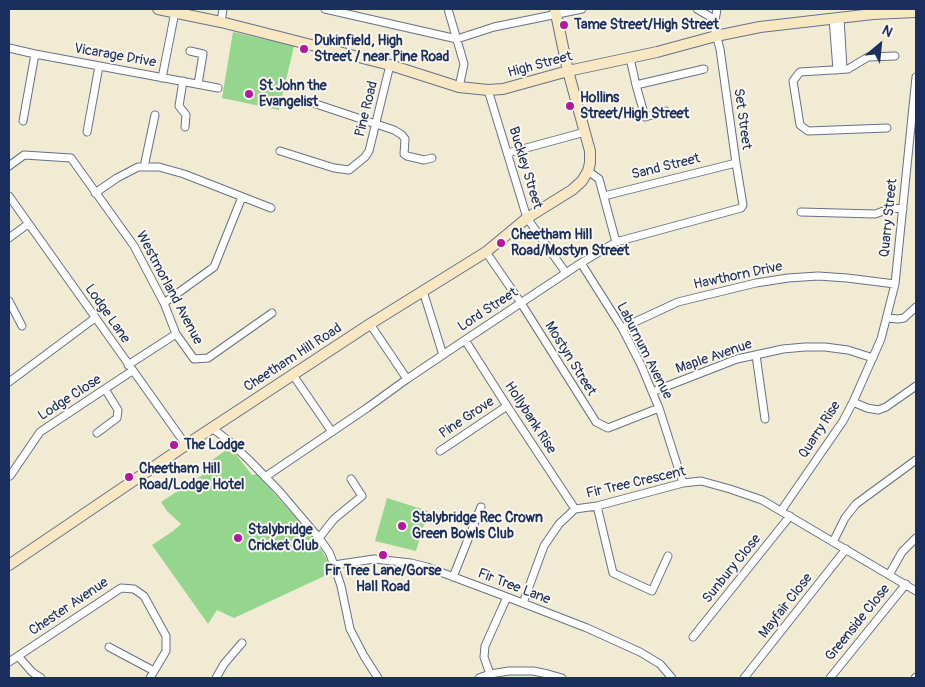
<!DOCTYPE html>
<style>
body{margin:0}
#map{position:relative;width:925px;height:687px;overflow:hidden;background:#f1ebd4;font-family:Pangolin,sans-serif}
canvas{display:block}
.frame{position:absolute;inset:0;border:10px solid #1b2f5e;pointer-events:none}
.north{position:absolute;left:855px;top:20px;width:50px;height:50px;-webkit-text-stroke:4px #fbf7ec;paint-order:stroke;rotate:28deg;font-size:14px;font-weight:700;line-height:20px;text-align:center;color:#1b2f5e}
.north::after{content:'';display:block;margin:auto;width:18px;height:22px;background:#1b2f5e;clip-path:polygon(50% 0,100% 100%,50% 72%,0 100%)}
</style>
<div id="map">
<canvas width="925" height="687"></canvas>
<div class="frame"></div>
<div class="north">N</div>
</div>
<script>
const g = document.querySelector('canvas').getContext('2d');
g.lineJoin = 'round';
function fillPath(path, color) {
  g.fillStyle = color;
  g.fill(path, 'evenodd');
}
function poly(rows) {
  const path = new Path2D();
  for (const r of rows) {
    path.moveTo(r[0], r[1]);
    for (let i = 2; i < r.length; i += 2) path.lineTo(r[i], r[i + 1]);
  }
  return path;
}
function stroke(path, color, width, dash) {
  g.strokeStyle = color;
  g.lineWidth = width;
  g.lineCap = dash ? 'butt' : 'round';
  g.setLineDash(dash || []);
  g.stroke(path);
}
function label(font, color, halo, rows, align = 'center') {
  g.font = font + ' Pangolin,sans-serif';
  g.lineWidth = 4;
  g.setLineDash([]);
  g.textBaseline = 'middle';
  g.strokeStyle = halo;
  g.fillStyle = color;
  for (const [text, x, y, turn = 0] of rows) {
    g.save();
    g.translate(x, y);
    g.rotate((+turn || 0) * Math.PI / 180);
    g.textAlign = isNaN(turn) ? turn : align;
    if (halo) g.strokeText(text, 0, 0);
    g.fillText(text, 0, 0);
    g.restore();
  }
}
fillPath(poly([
 [233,32,294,46,279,110,222,98],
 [230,447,252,475,257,474,312,536,325,556,333,572,234,618,217,610,208,624,152,545,173,531,181,524,167,511,161,502,210,470,207,464],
 [387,498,428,511,416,551,375,541]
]), '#94d68e');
const minor = poly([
 [325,9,457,39,494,27,582,9],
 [448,9,464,64,459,87],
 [697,9,714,19],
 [833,18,837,70],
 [840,18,843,69],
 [221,22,223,9],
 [9,48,35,54,218,88],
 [190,51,203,54,198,84],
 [630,58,636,85],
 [162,78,175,12],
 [183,81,179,106,186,115,185,127],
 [488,90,527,218,566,273],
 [304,100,394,130,402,135,405,139,404,154,407,156,424,160,432,158],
 [666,111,645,117,636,85,704,69],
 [23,121,35,54],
 [887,128,808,131,800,125,793,81,800,72,848,69,868,57,895,56],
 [87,132,99,66],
 [280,151,334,168,349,170,365,157,369,151,390,65],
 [508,153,585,132],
 [9,166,24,155,71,158,134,246,164,303,176,334,194,359,208,358,272,313],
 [144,167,155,115],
 [588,171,599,179,616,242],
 [95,193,117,178,138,167,159,167,184,174,271,208],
 [9,196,186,445],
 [604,196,736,163],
 [801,212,875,214,892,208,903,209],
 [9,238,28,224],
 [486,252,521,303,596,422,608,428,659,408],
 [581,263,622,328,641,365,659,408,683,483],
 [423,291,443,355],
 [9,301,22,326],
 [164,303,214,267,242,197],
 [887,318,898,319,904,318,916,307],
 [370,324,407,379],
 [622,328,678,302,756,283,788,278,818,276,847,278,895,284],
 [465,340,507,406,575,509],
 [756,355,765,419],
 [128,365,176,334],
 [293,375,332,432],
 [9,382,95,318],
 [652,392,737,359,783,349,805,347,825,347,848,350,873,358],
 [853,402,867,408,878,410,886,407,916,386],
 [212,428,229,441,249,460,279,491,319,538,329,552,334,565,341,586,350,629,364,656,378,678],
 [97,433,117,418,118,410,105,389],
 [440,451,507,406],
 [10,476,40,432,132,371],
 [265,477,367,408,407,379,465,340,581,263,616,242,741,208,743,205,736,163,720,49,714,27,717,9],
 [597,506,613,573,652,591,668,556],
 [781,511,843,421,853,402,881,339,895,284,916,77],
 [319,538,334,519,362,496,351,479],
 [833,542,845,518,856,504,916,460],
 [334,565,374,559,411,563,427,567,507,597,587,628,640,652,660,664,672,678],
 [889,575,902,552,916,538],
 [453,577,481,507],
 [523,603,544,546,559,524,575,509,597,506,683,483,701,481,730,489,762,500,916,591],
 [693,637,790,516],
 [109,647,154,671],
 [18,656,32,672,41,678],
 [9,662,121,588,134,589,144,596,166,636,166,651,150,678],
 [490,674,484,657,485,646,507,597],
 [216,678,224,664,242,643],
 [479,678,490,674,509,671,533,671,548,674,562,678],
 [744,678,846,549],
 [830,678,906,584],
 [915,678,916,677]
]);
const secondary = poly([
 [158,9,221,22,390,65,459,87,488,90,503,89,568,71,657,52,716,36,760,27,873,14,916,12],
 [9,565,186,445,370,324,486,252,527,218,572,190,582,181,588,171,590,163,590,151,568,71,555,9]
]);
stroke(minor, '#667187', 9);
stroke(secondary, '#667187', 12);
stroke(minor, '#fff', 7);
stroke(secondary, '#f7e8c3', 10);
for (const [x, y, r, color] of [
 [564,25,5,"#b5179e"],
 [304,49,5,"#b5179e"],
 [249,94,5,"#b5179e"],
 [570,106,5,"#b5179e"],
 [501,243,5,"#b5179e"],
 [174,445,5,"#b5179e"],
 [129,477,5,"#b5179e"],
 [402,526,5,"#b5179e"],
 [238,538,5,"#b5179e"],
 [383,555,5,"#b5179e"]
]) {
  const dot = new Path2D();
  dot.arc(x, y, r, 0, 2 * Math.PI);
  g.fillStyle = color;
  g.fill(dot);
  stroke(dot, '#fbf7ec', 2);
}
label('bold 14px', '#1b2f5e', '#fbf7ec', [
 ["Tame Street/High Street",574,25],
 ["Dukinfield, High",314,41],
 ["Street / near Pine Road",314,57],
 ["St John the",259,86],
 ["Evangelist",259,102],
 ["Hollins",580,98],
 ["Street/High Street",580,114],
 ["Cheetham Hill",511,235],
 ["Road/Mostyn Street",511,251],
 ["The Lodge",184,445],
 ["Cheetham Hill",139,469],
 ["Road/Lodge Hotel",139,485],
 ["Stalybridge Rec Crown",412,518],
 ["Green Bowls Club",412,534],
 ["Stalybridge",248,530],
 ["Cricket Club",248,546],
 ["Fir Tree Lane/Gorse",383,571,"center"],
 ["Hall Road",383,587,"center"]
], 'left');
label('14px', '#1b2f5e', '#fbf7ec', [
 ["Vicarage Drive",115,56,10],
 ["High Street",540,65,-15],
 ["Pine Road",367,109,-76],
 ["Set Street",742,119,82],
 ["Sand Street",666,167,-14],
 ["Buckley Street",525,168,73],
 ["Quarry Street",889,218,-84],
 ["Hawthorn Drive",738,276,-12],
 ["Westmorland Avenue",169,288,62],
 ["Lord Street",488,310,-33],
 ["Lodge Lane",107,314,55],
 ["Laburnum Avenue",644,351,63],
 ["Maple Avenue",714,357,-19],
 ["Cheetham Hill Road",293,358,-33],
 ["Mostyn Street",570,359,58],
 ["Lodge Close",70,398,-33],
 ["Pine Grove",467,418,-34],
 ["Hollybank Rise",530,418,57],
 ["Quarry Rise",820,430,-57],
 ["Fir Tree Crescent",636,483,-13],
 ["Sunbury Close",732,569,-51],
 ["Fir Tree Lane",514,587,21],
 ["Mayfair Close",786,606,-52],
 ["Chester Avenue",69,607,-34],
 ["Greenside Close",858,623,-51]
]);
</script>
